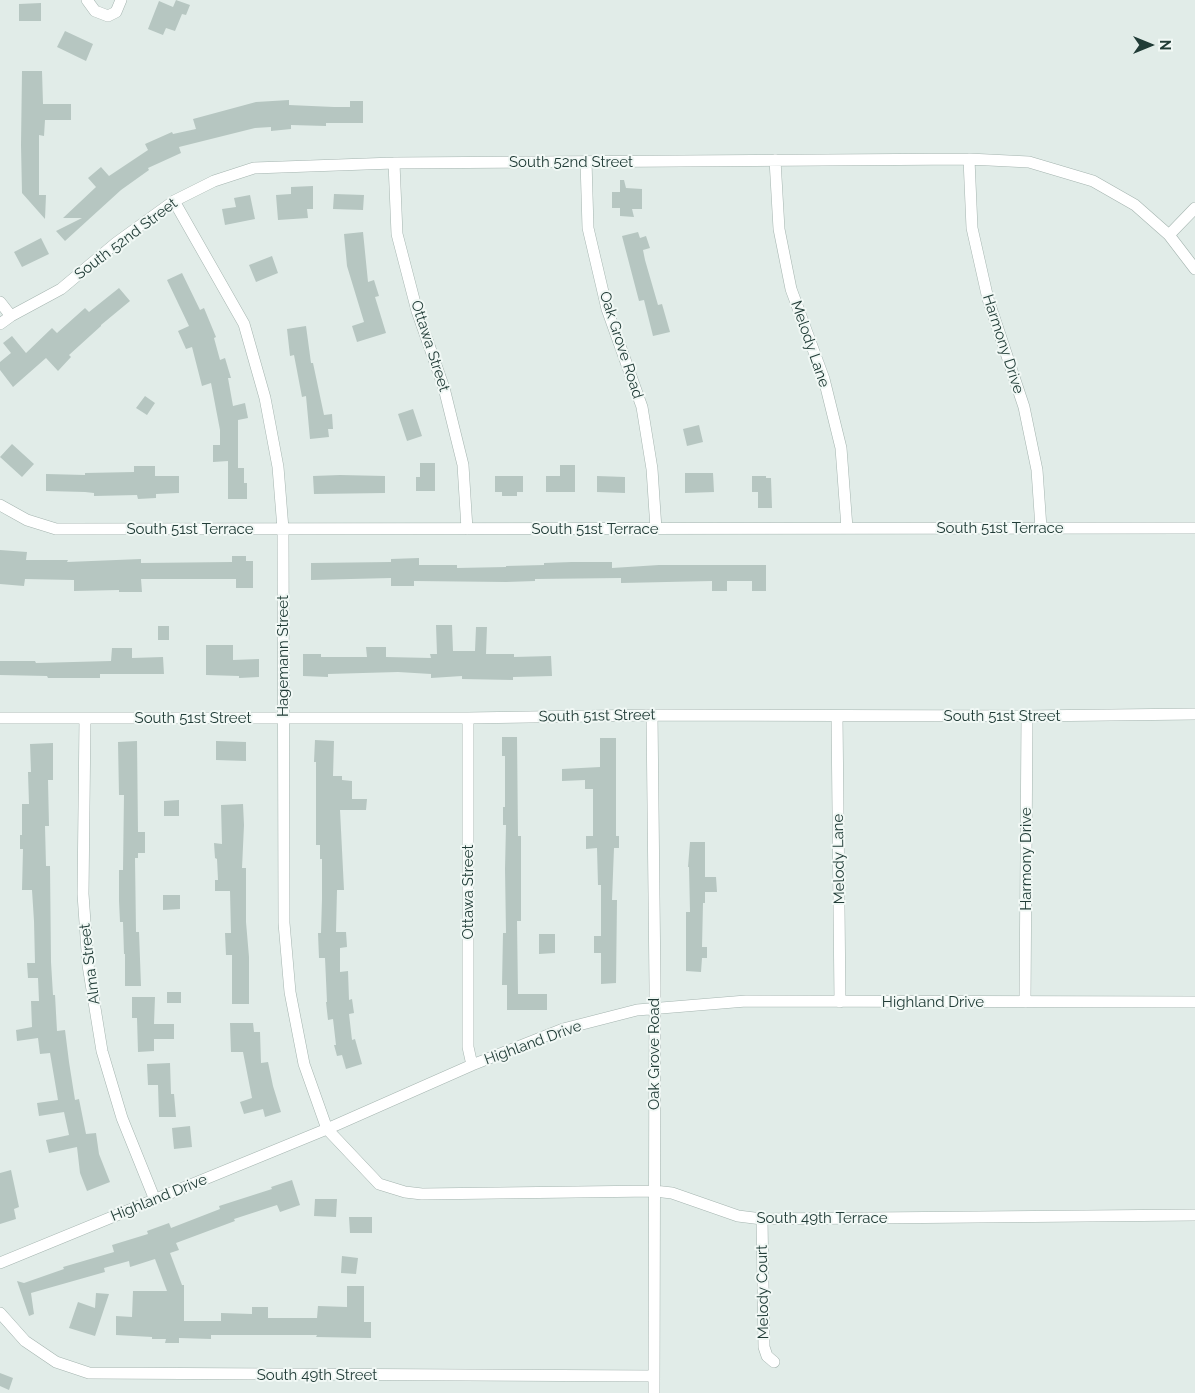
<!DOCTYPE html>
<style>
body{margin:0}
#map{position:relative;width:1195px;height:1393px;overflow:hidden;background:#e1ece8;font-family:Raleway,sans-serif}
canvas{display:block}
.north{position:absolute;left:1125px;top:20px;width:50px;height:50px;-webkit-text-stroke:4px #f1f8f5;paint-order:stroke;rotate:90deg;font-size:14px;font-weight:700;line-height:20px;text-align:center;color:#213c37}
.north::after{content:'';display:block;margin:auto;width:18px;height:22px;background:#213c37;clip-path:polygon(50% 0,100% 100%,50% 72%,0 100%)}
</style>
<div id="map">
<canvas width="1195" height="1393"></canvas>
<div class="north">N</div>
</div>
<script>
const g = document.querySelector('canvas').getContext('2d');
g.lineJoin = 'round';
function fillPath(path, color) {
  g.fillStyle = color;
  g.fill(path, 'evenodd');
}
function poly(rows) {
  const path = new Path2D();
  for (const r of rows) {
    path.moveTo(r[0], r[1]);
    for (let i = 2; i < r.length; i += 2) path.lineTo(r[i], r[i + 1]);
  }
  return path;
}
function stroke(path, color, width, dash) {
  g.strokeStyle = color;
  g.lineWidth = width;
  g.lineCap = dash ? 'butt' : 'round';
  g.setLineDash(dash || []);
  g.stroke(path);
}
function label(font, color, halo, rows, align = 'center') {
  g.font = font + ' Raleway,sans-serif';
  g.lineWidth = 4;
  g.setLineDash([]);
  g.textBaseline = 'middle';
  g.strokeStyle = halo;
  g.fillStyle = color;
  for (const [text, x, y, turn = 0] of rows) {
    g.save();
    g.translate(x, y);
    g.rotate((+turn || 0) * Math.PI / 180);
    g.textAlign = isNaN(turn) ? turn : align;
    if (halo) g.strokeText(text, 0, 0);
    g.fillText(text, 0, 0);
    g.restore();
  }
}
fillPath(poly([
 [176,0,190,5,186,15,182,14,175,31,166,28,163,35,148,29,159,1,173,7],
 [41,3,41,21,19,21,19,4],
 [65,31,93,44,86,61,57,47],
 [22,71,42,71,43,104,71,104,71,120,45,120,44,136,39,135,39,195,46,195,45,219,22,193,21,145],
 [289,100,289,105,334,107,350,107,350,101,363,101,363,123,326,123,326,126,291,125,291,129,271,131,271,127,255,128,179,147,181,153,148,168,149,170,121,190,65,241,56,231,82,218,63,218,96,187,88,178,101,167,109,176,148,150,145,144,172,132,173,134,196,129,193,119,256,102],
 [620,180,624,180,626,188,642,189,642,209,632,209,634,217,620,216,620,208,612,208,612,192,620,192],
 [313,186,313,209,307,209,308,218,278,220,276,195,291,194,291,187],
 [334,194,364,195,363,210,333,209],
 [250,195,255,219,225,225,222,209,236,207,234,198],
 [363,232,368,282,374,280,379,296,375,297,386,333,357,342,352,326,364,322,347,266,344,234],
 [638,232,640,238,646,236,650,248,643,250,645,260,658,305,662,304,670,332,653,336,644,300,639,301,622,236],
 [41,238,49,254,22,267,14,252],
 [272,256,278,273,256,282,249,265],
 [182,273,200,310,204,308,216,337,214,338,220,360,225,358,231,378,228,378,233,406,245,403,248,418,238,420,238,468,244,468,244,483,247,483,247,499,228,499,228,461,213,462,213,445,220,445,220,430,211,383,202,386,192,347,186,349,178,331,189,326,167,280],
 [119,288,130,301,101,325,101,326,69,355,71,357,58,371,46,358,13,387,0,370,0,362,11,353,3,343,12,336,26,353,52,328,57,333,85,308,89,312],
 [306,326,311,363,313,363,324,415,332,414,333,429,328,429,329,437,310,439,306,396,302,397,294,355,290,356,287,329],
 [145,396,155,403,147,415,136,408],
 [413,409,422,436,407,441,398,414],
 [699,425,703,442,687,446,683,429],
 [12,444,34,464,22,477,0,457],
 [420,463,435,463,435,491,416,491,416,477,420,477],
 [560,465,575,465,575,492,546,492,546,476,560,476],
 [134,466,155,466,155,476,179,476,179,493,156,494,156,498,138,499,137,495,94,496,94,493,85,492,46,491,46,474,85,475,85,473,134,472],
 [685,473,713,473,714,492,685,493],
 [340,475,385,476,385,493,314,494,313,476],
 [495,476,523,476,523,492,517,492,517,496,502,496,502,492,495,492],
 [597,476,625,477,625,493,597,492],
 [752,476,766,476,766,478,771,478,772,508,758,508,758,492,752,492],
 [0,550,27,552,26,560,68,560,67,562,141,559,141,563,232,562,232,556,246,556,246,561,253,561,253,588,236,588,236,579,141,579,142,592,119,592,119,590,74,591,74,580,25,579,24,586,0,584],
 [419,558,419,565,457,565,457,568,506,567,506,566,544,565,544,563,572,562,612,562,612,568,659,565,766,565,766,591,752,591,752,581,727,581,727,591,712,591,712,581,621,583,621,578,535,579,535,581,506,582,414,581,414,586,391,586,391,578,311,580,311,563,391,562,391,559],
 [436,625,452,625,453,651,475,651,476,627,487,627,486,654,514,654,514,657,551,656,552,676,513,677,513,680,462,679,462,676,431,678,431,674,398,672,328,674,328,677,303,676,303,654,321,654,321,657,367,657,366,647,386,647,386,657,431,658,430,654,437,654],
 [158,626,169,626,169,640,158,640],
 [206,645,233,645,233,660,259,659,259,677,239,678,239,676,206,675],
 [112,648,132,648,132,658,163,657,164,674,100,674,100,678,48,678,47,676,0,675,0,661,35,661,36,663,111,661],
 [502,737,517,737,518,836,521,836,521,921,517,921,518,994,547,994,547,1010,507,1010,507,985,502,985,503,933,506,933,505,869,506,825,503,825,503,807,505,807,505,756,502,756],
 [600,738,616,738,616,836,619,836,619,848,614,848,612,900,617,900,616,983,601,984,601,953,594,953,594,936,601,936,601,885,598,885,597,848,586,849,586,836,593,836,593,789,585,789,585,780,562,781,562,769,600,767],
 [315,740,334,741,333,776,342,776,342,780,352,781,352,799,367,799,366,810,340,810,344,890,337,890,336,932,346,932,347,947,340,948,340,972,348,971,349,1000,352,999,354,1013,349,1014,352,1040,355,1039,362,1064,346,1069,342,1055,337,1056,334,1045,336,1045,333,1019,328,1020,326,1002,327,1002,325,958,319,958,318,933,321,933,322,899,322,859,320,859,320,845,316,845,316,762,314,762],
 [137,741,138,832,145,832,145,853,138,853,138,858,135,858,136,932,139,932,141,986,125,986,125,954,124,954,123,922,120,922,119,901,119,870,123,870,124,795,119,795,118,742],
 [216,741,246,742,246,761,216,760],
 [53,743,53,780,48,780,49,826,45,826,46,866,50,866,51,962,53,995,55,995,57,1031,65,1030,69,1062,75,1100,79,1099,86,1134,96,1133,99,1154,110,1182,87,1191,80,1173,77,1147,49,1153,46,1140,69,1135,64,1112,39,1116,37,1103,58,1100,50,1053,40,1054,38,1038,17,1041,16,1030,32,1027,31,1001,39,1001,38,978,28,978,27,963,35,963,34,921,32,890,22,890,23,849,20,849,20,835,22,835,22,804,29,804,28,772,31,772,30,744],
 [179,800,179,816,164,816,164,801],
 [243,804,244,825,242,868,246,868,246,922,249,957,249,1004,232,1004,232,955,226,955,225,933,231,933,230,891,215,891,215,880,218,880,217,859,215,858,214,843,222,844,221,805],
 [690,842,705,842,705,877,716,877,717,892,705,892,705,903,703,903,702,947,707,947,707,958,702,958,701,972,686,971,686,912,690,912,689,867,688,867],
 [163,895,180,895,180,909,163,910],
 [539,934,555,934,555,953,539,954],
 [167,992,181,992,181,1003,167,1003],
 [132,997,155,997,154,1024,174,1024,174,1039,154,1039,154,1051,138,1052,137,1018,132,1018],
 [230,1023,253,1023,254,1032,260,1032,261,1063,268,1062,273,1086,281,1112,265,1117,263,1109,244,1114,240,1102,252,1098,243,1052,231,1052],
 [170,1063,171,1094,174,1094,176,1117,159,1117,158,1085,148,1085,147,1064],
 [190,1126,192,1147,174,1149,172,1128],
 [11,1170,19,1207,14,1209,16,1219,0,1224,0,1173],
 [292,1180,300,1205,280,1212,277,1205,234,1219,235,1221,176,1243,179,1250,170,1253,182,1285,184,1285,184,1321,221,1321,221,1313,252,1314,252,1307,268,1307,268,1318,317,1318,318,1306,347,1307,347,1286,364,1286,364,1322,371,1322,371,1338,316,1337,317,1335,211,1335,211,1339,179,1338,179,1343,165,1343,166,1339,152,1339,152,1337,116,1335,116,1316,132,1317,133,1291,167,1291,155,1259,130,1267,129,1261,104,1268,105,1272,31,1293,34,1314,29,1316,17,1281,24,1283,64,1269,63,1267,114,1252,112,1245,148,1234,147,1231,169,1223,171,1228,220,1209,219,1206,272,1189,271,1187],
 [315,1199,337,1199,336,1217,314,1216],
 [349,1217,372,1217,372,1233,350,1233],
 [342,1256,358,1258,356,1274,341,1273],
 [96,1293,109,1294,95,1336,69,1328,78,1302,95,1308],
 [0,1373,13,1378,9,1390,0,1386]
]), '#b6c6c1');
const street = poly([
 [87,0,95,11,108,16,116,12,121,0],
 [969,159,972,228,988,299,1024,407,1037,470,1041,528],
 [775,160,779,229,791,289,824,379,841,448,847,528],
 [586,161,588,228,607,309,642,407,652,469,656,529],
 [394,163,397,234,417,311,444,388,463,465,467,529],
 [174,201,244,324,265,398,278,467,283,529,284,923,290,992,304,1064,327,1129,379,1184,405,1192,422,1194,654,1191,672,1193,738,1216,762,1219,1195,1215],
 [1169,235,1195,208],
 [0,302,11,316],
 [0,324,11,316,61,289,116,243,174,201,214,181,254,168,394,163,969,159,1029,162,1093,181,1135,205,1169,235,1195,269],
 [0,505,27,520,56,529,1195,528],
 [652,715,655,986,654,1393],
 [837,716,840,1002],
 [0,718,468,718,652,715,1027,716,1195,714],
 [468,718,468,1047,472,1065],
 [85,719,83,894,88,965,102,1051,122,1118,155,1200],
 [1025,1002,1027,716],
 [762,1219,764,1347,767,1356,774,1362],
 [0,1263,327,1129,472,1065,563,1029,637,1010,746,1001,1195,1002],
 [0,1313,25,1341,56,1362,89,1373,654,1376]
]);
stroke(street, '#a4b4af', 12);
stroke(street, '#fff', 11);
label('15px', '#213c37', '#f1f8f5', [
 ["South 52nd Street",571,162],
 ["South 52nd Street",126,239,-37],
 ["Melody Lane",810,344,71],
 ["Harmony Drive",1003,344,72],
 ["Oak Grove Road",621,345,72],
 ["Ottawa Street",430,346,72],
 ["South 51st Terrace",1000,528],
 ["South 51st Terrace",190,529],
 ["South 51st Terrace",595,529],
 ["Hagemann Street",283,656,-90],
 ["South 51st Street",597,716,-1],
 ["South 51st Street",1002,716],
 ["South 51st Street",193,718],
 ["Melody Lane",839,859,-91],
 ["Harmony Drive",1026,859,-90],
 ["Ottawa Street",468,892,-90],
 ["Alma Street",90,964,-97],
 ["Highland Drive",933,1002],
 ["Highland Drive",533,1043,-20],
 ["Oak Grove Road",654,1054,-90],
 ["Highland Drive",159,1198,-22],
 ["South 49th Terrace",822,1218],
 ["Melody Court",763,1292,-91],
 ["South 49th Street",317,1375]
]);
</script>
